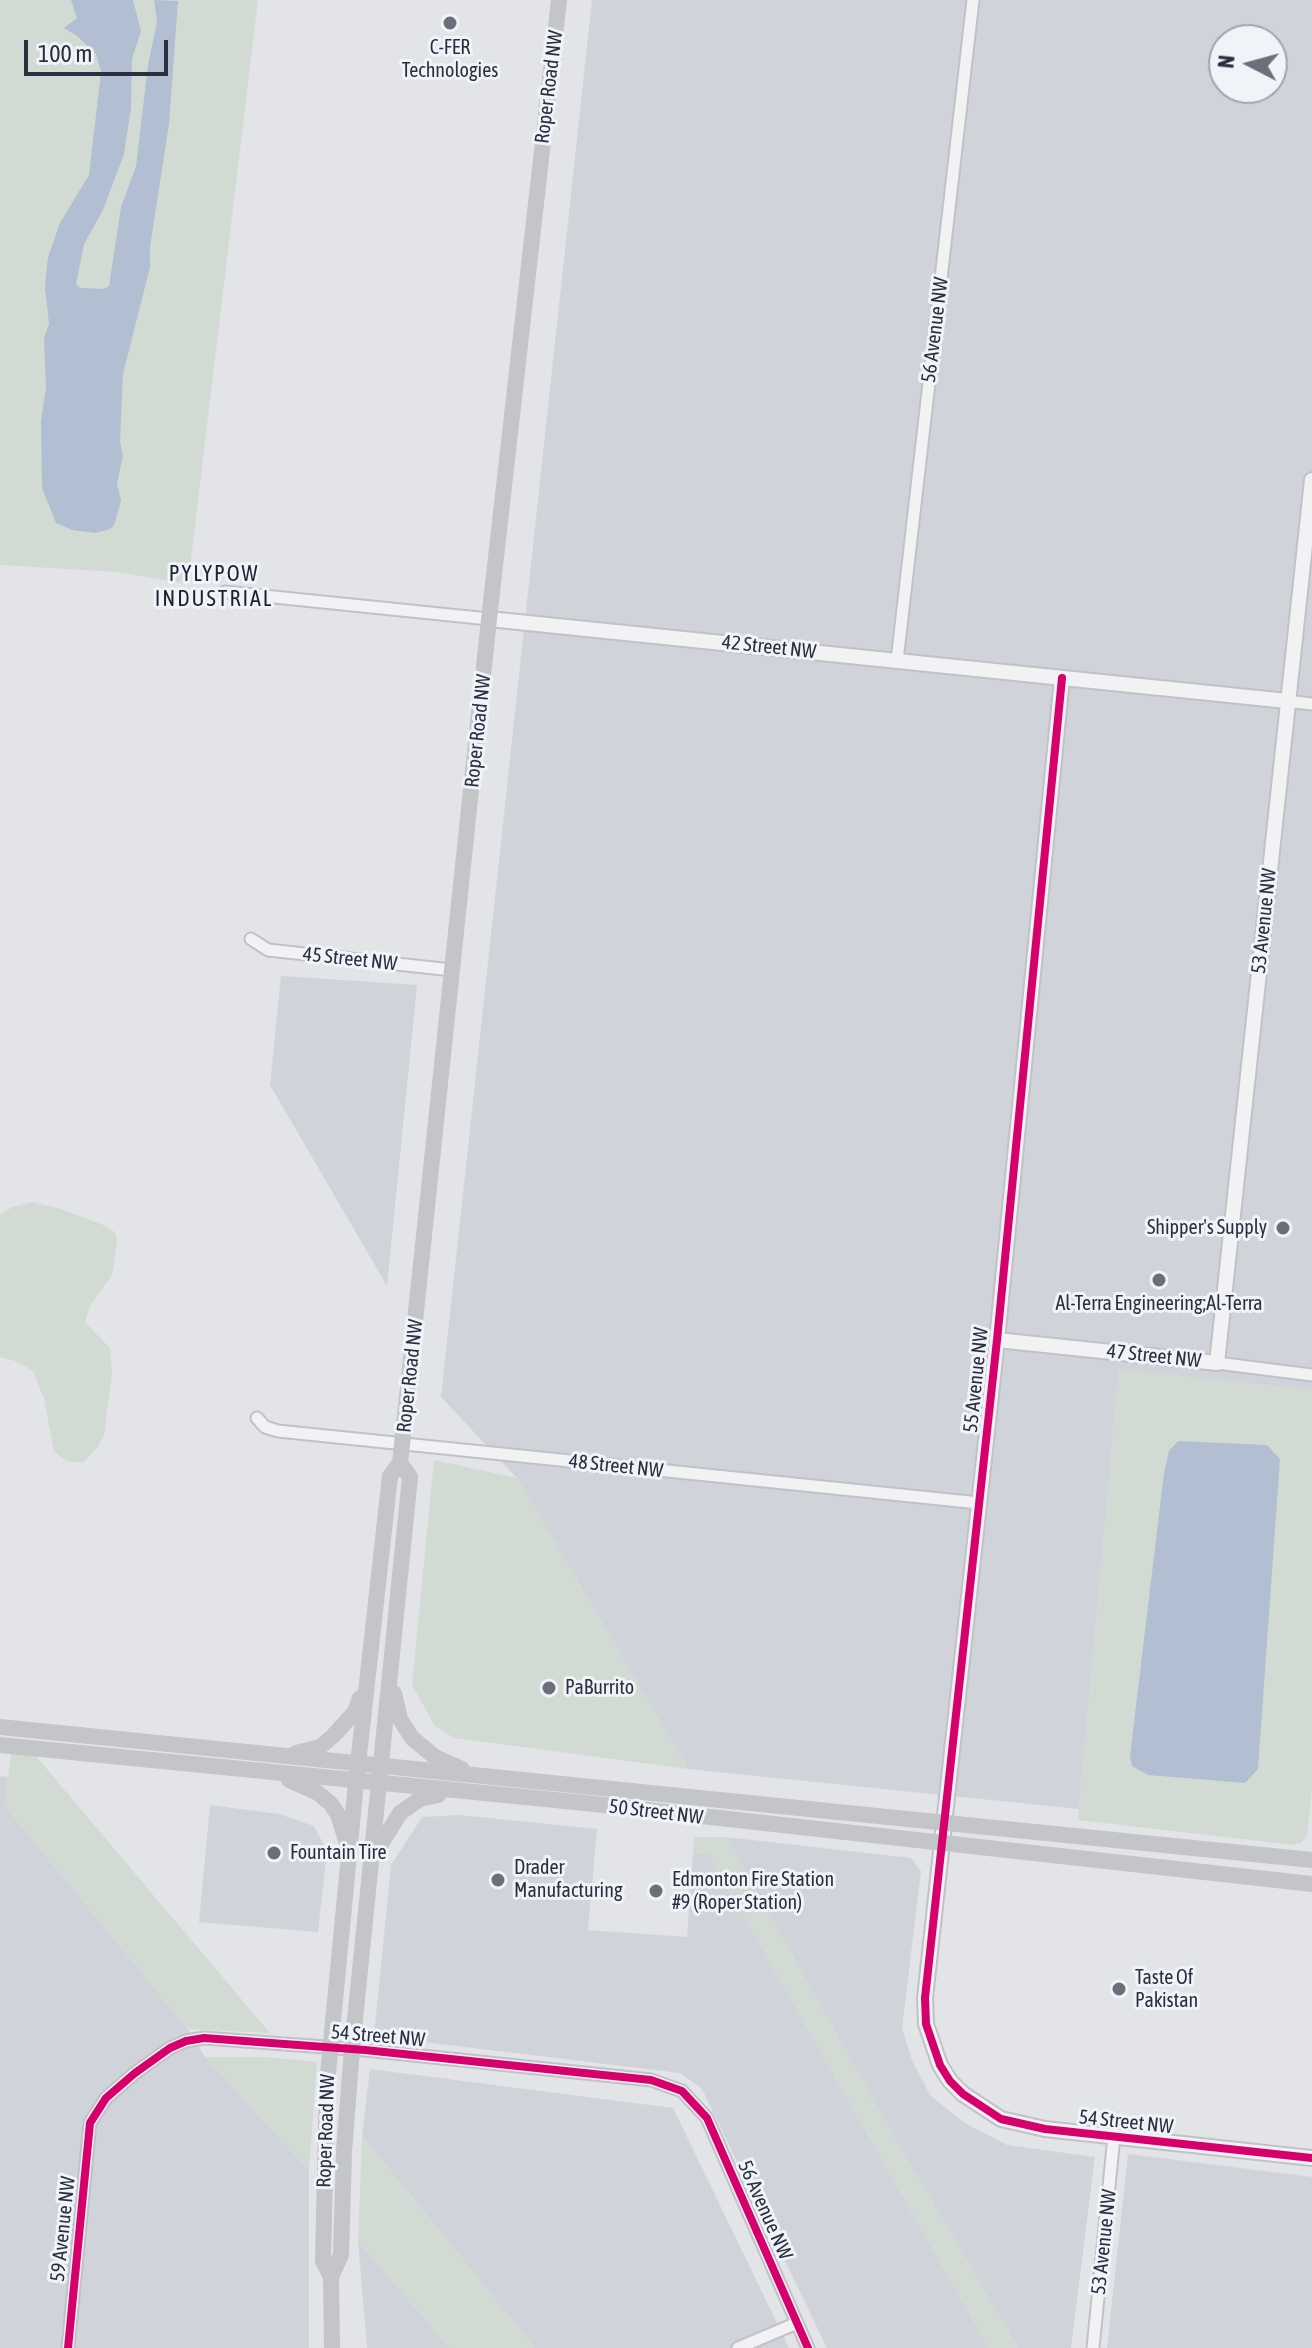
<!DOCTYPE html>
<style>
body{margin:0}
#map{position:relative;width:1312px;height:2348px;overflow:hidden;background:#e3e4e7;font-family:"Asap Condensed",sans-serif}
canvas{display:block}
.north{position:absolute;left:1208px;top:24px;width:80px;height:80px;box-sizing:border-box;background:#f0f3f7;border:2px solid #a1a5ae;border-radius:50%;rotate:276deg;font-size:22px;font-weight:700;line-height:32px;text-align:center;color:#2a3040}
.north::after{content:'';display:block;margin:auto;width:28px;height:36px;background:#6b6f7a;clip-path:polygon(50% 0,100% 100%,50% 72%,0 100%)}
.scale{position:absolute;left:24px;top:40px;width:144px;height:36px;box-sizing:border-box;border:4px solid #2a3040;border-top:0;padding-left:10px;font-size:24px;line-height:28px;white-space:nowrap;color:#2a3040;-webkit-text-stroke:6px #f0f3f7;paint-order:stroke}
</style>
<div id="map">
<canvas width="1312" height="2348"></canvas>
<div class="north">N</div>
<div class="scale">100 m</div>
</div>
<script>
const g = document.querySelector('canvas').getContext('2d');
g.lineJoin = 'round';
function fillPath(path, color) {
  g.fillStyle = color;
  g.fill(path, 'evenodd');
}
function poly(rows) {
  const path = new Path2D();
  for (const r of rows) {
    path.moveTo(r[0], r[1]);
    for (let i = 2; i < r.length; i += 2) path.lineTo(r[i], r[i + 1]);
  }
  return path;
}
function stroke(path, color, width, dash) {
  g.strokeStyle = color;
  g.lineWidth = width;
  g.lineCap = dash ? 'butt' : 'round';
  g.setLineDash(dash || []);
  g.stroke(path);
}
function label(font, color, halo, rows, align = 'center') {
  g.font = font + ' "Asap Condensed",sans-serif';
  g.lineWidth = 6;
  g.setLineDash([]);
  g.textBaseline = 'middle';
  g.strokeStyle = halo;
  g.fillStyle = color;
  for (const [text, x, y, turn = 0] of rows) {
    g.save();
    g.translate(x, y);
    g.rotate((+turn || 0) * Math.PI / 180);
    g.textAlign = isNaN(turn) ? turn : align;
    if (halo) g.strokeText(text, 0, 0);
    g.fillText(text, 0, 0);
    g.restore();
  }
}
fillPath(poly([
 [592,0,1312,0,1312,1390,1119,1370,1079,1809,688,1769,517,1478,441,1397],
 [1224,40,1272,40,1272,88,1224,88],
 [281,976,417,985,387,1286,270,1085],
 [0,1776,8,1777,5,1806,188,2029,205,2057,309,2170,309,2348,0,2348],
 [210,1805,279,1814,314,1826,327,1851,318,1932,199,1922],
 [460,1815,597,1829,588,1930,687,1937,693,1854,709,1854,989,2348,827,2348,702,2089,680,2073,374,2036,391,1865,422,1817],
 [726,1837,911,1858,921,1871,902,2028,912,2060,930,2095,963,2122,1007,2145,1095,2157,1071,2348,1018,2348,886,2123],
 [370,2069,673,2108,789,2348,535,2348,362,2136],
 [1128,2154,1312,2177,1312,2348,1107,2348],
 [358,2241,450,2348,367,2348]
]), '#d1d3da');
fillPath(poly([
 [0,0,258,0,188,584,117,572,0,565],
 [32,1202,61,1209,103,1225,115,1232,117,1242,112,1275,90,1306,85,1322,110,1348,112,1373,104,1436,97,1448,83,1463,66,1461,54,1451,44,1399,33,1371,15,1361,0,1357,0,1215,12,1207],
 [1119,1369,1312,1390,1312,1790,1307,1835,1301,1843,1293,1845,1078,1820],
 [434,1460,517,1478,688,1769,454,1738,435,1726,412,1685],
 [11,1753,35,1755,270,2033,188,2029,5,1806],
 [694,1837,726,1837,886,2123,1018,2348,989,2348,709,1854,693,1854],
 [205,2057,266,2057,317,2062,309,2170],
 [362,2136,535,2348,450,2348,358,2241]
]), '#d2dbd3');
fillPath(poly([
 [71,0,133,0,141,31,132,59,131,108,124,154,103,210,84,244,76,284,80,288,104,289,109,286,121,207,136,166,148,65,157,22,154,0,178,1,169,124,150,247,150,267,123,374,120,442,123,456,117,483,121,501,114,525,110,529,95,533,72,530,56,523,42,488,41,421,46,388,44,338,49,324,45,287,48,257,60,223,89,175,101,72,96,54,77,36,64,28,77,18],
 [1178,1441,1267,1445,1280,1459,1258,1769,1245,1783,1148,1775,1132,1766,1130,1756,1164,1473,1169,1451]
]), '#b2bed1');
const minor = poly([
 [225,592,489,619],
 [897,661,973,0],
 [1287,701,1312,704],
 [251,939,268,950,452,970],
 [1217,1363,1312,1375],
 [257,1418,265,1427,278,1431,979,1503],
 [68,2348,90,2123,106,2098,135,2073,170,2048,186,2041,204,2038,365,2050,651,2080,682,2091,707,2118,808,2348],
 [738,2348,797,2323],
 [1093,2348,1114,2136]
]);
const tertiary = poly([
 [489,619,1287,701],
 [1062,678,997,1340,925,1998,926,2024,940,2065,950,2081,963,2094,1001,2119,1045,2129,1312,2158],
 [997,1340,1217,1363,1312,480]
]);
stroke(minor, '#c1c2c5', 15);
stroke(tertiary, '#c1c2c5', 18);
stroke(minor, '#f2f2f4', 11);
stroke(tertiary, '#f2f2f4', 14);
stroke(poly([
 [394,1693,400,1719,412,1738,435,1757,462,1769],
 [0,1727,1312,1860],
 [0,1745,585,1803,1312,1884],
 [296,1753,320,1747,333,1736,355,1712,360,1698],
 [289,1780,318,1793,331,1804,338,1815,346,1840],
 [376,1852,400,1813,420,1799,438,1795],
 [331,2277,323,2261,327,2084,356,1782,390,1476,400,1463,489,619,559,0],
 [332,2348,331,2277,341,2255,344,2151,352,2049,410,1477,400,1463]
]), '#c3c5c9', 16);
stroke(poly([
 [1062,678,997,1340,925,1998,926,2024,940,2065,950,2081,963,2094,1001,2119,1045,2129,1312,2158],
 [68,2348,90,2123,106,2098,135,2073,170,2048,186,2041,204,2038,365,2050,651,2080,682,2091,707,2118,808,2348]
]), '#d6006c', 8);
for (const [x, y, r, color] of [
 [450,23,8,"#6b6f7a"],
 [1283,1228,8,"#6b6f7a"],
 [1159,1280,8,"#6b6f7a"],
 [549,1688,8,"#6b6f7a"],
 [274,1853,8,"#6b6f7a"],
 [498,1880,8,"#6b6f7a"],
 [656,1891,8,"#6b6f7a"],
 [1119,1989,8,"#6b6f7a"]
]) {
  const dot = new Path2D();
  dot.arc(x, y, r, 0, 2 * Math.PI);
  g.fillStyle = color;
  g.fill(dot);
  stroke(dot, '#f0f3f7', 3);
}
label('20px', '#2a3040', '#f0f3f7', [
 ["C-FER",450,48,"center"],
 ["Technologies",450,71,"center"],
 ["Shipper's Supply",1267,1228,"right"],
 ["Al-Terra Engineering;Al-Terra",1159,1304,"center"],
 ["PaBurrito",565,1688],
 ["Fountain Tire",290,1853],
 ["Drader",514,1868],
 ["Manufacturing",514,1891],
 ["Edmonton Fire Station",672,1880],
 ["#9 (Roper Station)",672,1903],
 ["Taste Of",1135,1978],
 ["Pakistan",1135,2001]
], 'left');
label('20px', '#2a3040', '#f0f3f7', [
 ["Roper Road NW",549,87,-83],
 ["56 Avenue NW",935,330,-83],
 ["42 Street NW",769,647,6],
 ["Roper Road NW",478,731,-84],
 ["53 Avenue NW",1264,921,-84],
 ["45 Street NW",350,959,6],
 ["47 Street NW",1154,1356,6],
 ["Roper Road NW",410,1376,-84],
 ["55 Avenue NW",976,1380,-84],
 ["48 Street NW",616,1466,6],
 ["50 Street NW",656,1812,7],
 ["54 Street NW",378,2036,5],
 ["54 Street NW",1126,2122,6],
 ["Roper Road NW",326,2131,-88],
 ["56 Avenue NW",765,2210,66],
 ["59 Avenue NW",63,2229,-84],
 ["53 Avenue NW",1104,2242,-84]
]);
g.letterSpacing = '2px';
label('22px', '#1c2131', '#f0f3f7', [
 ["PYLYPOW",214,574],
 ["INDUSTRIAL",214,599]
]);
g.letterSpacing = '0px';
</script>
